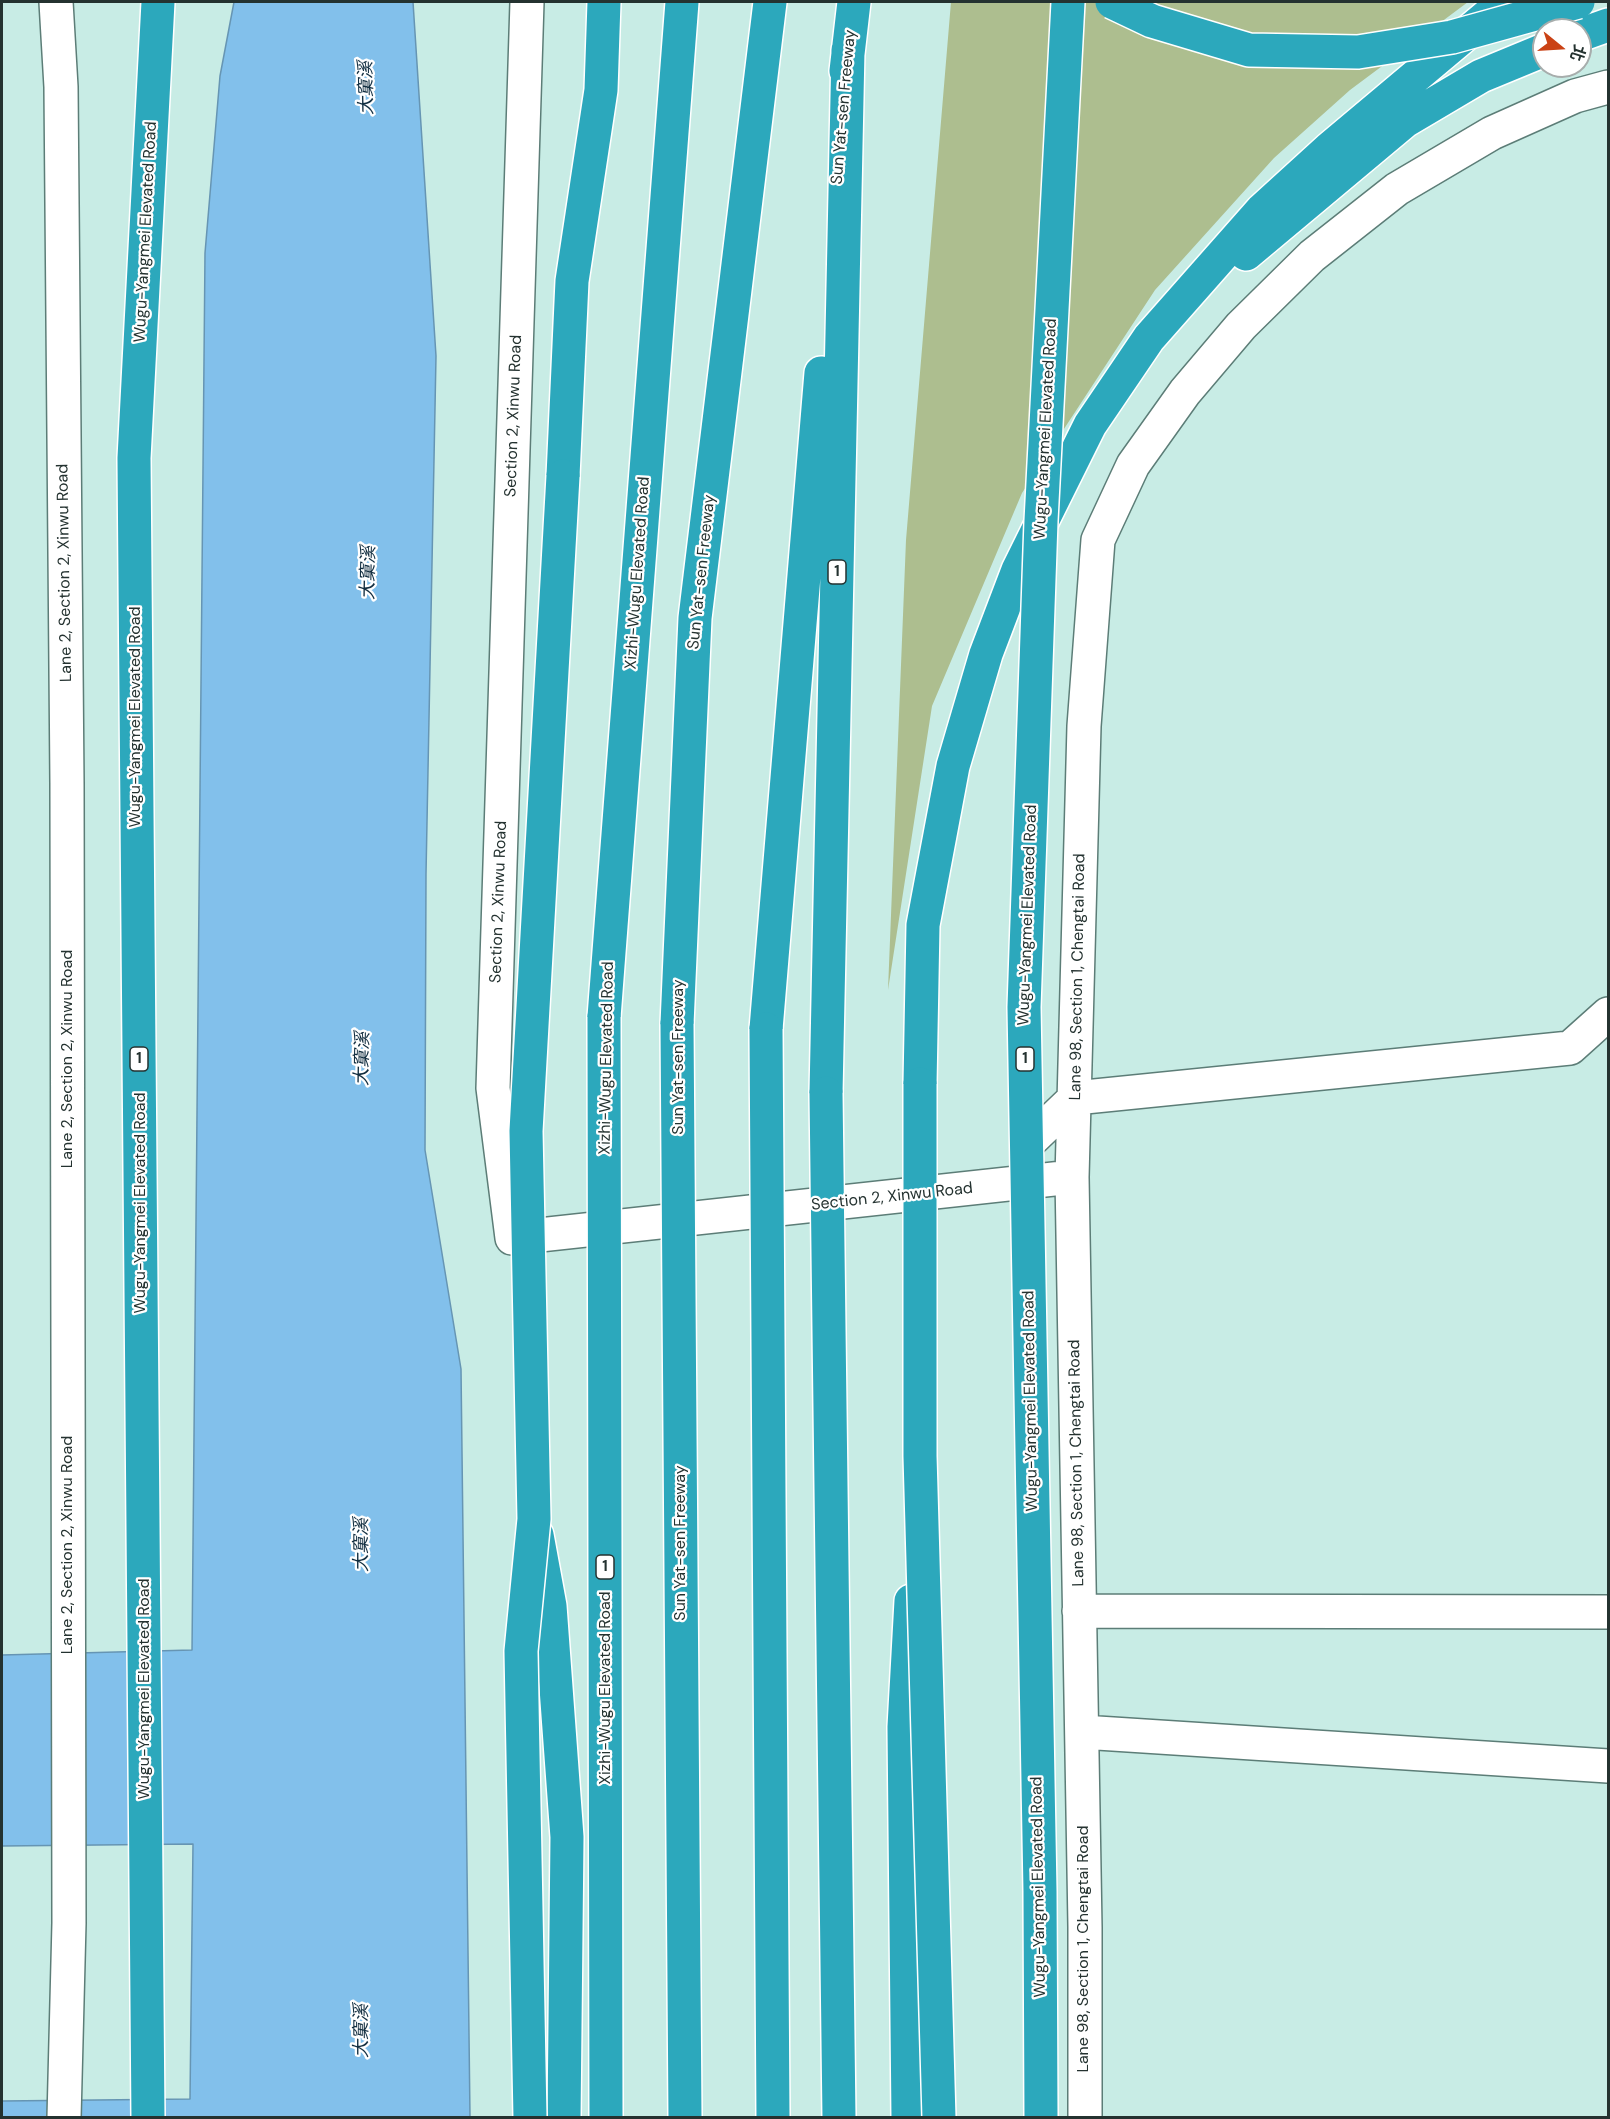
<!DOCTYPE html>
<meta charset="utf-8">
<style>
body{margin:0}
#map{position:relative;width:1610px;height:2119px;overflow:hidden;background:#c8ece5;font-family:"DM Sans","Noto Sans TC",sans-serif}
canvas{display:block}
.frame{position:absolute;inset:0;border:3px solid #243230;pointer-events:none}
.north{position:absolute;left:1532px;top:18px;width:60px;height:60px;box-sizing:border-box;background:#fff;border:2px solid #a7adac;border-radius:50%;rotate:108deg;font-size:16px;font-weight:700;line-height:24px;text-align:center;color:#243230}
.north::after{content:'';display:block;margin:auto;width:21px;height:27px;background:#ca4215;clip-path:polygon(50% 0,100% 100%,50% 72%,0 100%)}
</style>
<div id="map">
<canvas width="1610" height="2119"></canvas>
<div class="frame"></div>
<div class="north">北</div>
</div>
<script>
const g = document.querySelector('canvas').getContext('2d');
g.lineJoin = 'round';
function fillPath(path, color) {
  g.fillStyle = color;
  g.fill(path, 'evenodd');
}
function poly(rows) {
  const path = new Path2D();
  for (const r of rows) {
    path.moveTo(r[0], r[1]);
    for (let i = 2; i < r.length; i += 2) path.lineTo(r[i], r[i + 1]);
  }
  return path;
}
function stroke(path, color, width, dash) {
  g.strokeStyle = color;
  g.lineWidth = width;
  g.lineCap = dash ? 'butt' : 'round';
  g.setLineDash(dash || []);
  g.stroke(path);
}
function label(font, color, halo, rows, align = 'center') {
  g.font = font + ' "DM Sans","Noto Sans TC",sans-serif';
  g.lineWidth = 4.5;
  g.setLineDash([]);
  g.textBaseline = 'middle';
  g.strokeStyle = halo;
  g.fillStyle = color;
  for (const [text, x, y, turn = 0] of rows) {
    g.save();
    g.translate(x, y);
    g.rotate((+turn || 0) * Math.PI / 180);
    g.textAlign = isNaN(turn) ? turn : align;
    if (halo) g.strokeText(text, 0, 0);
    g.fillText(text, 0, 0);
    g.restore();
  }
}
fillPath(poly([
 [951,2,1468,2,1350,90,1274,158,1155,290,1022,493,932,706,888,990,906,540]
]), '#adbe8f');
const water = poly([
 [234,2,413,2,436,356,426,874,425,1150,461,1369,470,2117,2,2117,2,2101,190,2099,193,1844,2,1846,2,1655,192,1650,205,253,220,76,234,2]
]);
fillPath(water, '#82c0eb');
stroke(water, '#6695b3', 1.5);
const minor = poly([
 [56,2,61,87,67,783,69,1923,64,2118],
 [527,2,493,1088,512,1238,1072,1177],
 [1027,1144,1075,1098,1570,1048,1608,1014],
 [1079,1611,1608,1612],
 [1082,1732,1608,1766],
 [1085,2118,1085,1927,1072,1177,1084,726,1098,540,1133,465,1185,392,1241,326,1312,256,1397,189,1492,133,1575,96,1608,87]
]);
const highway = poly([
 [1580,35,1608,25],
 [846,71,854,2],
 [1246,254,1405,121,1481,76,1544,50],
 [563,476,572,281,601,90,604,2],
 [604,1017,682,2],
 [677,1024,695,618,770,2],
 [766,1029,821,373],
 [920,1084,923,925,953,766,986,654,1018,570,1090,425,1149,338,1262,210,1329,149,1504,2],
 [826,1093,848,50],
 [537,1535,550,1606,567,1837,564,2118],
 [148,2118,134,458,158,2],
 [908,2118,904,1727,911,1601]
]);
stroke(minor, '#5c7d77', 36);
stroke(highway, '#fff', 36);
stroke(minor, '#fff', 33);
stroke(highway, '#2ca8bc', 33);
const highwayBridge = poly([
 [1112,2,1152,21,1249,50,1358,52,1452,37,1578,2],
 [604,1017,606,2118],
 [677,1024,685,2118],
 [766,1029,773,2118],
 [920,1084,920,1456,939,2118],
 [826,1093,839,2118],
 [530,2118,521,1651,534,1519,526,1131,563,476],
 [1041,2118,1040,1891,1024,1007,1041,521,1068,2]
]);
stroke(highwayBridge, '#fff', 36, []);
stroke(highwayBridge, '#2ca8bc', 33);
for (const [x, y, w] of [
 [837,572,18],
 [139,1059,18],
 [1025,1059,18],
 [605,1567,18]
]) {
  const box = new Path2D();
  box.roundRect(x - w / 2, y - 12, w, 24, 4.5);
  g.fillStyle = '#fff';
  g.fill(box);
  stroke(box, '#243230', 1.5);
}
label('bold 15px', '#243230', null, [
 ["1",837,572],
 ["1",139,1059],
 ["1",1025,1059],
 ["1",605,1567]
]);
label('16px', '#243230', '#fff', [
 ["Sun Yat-sen Freeway",844,107,-85],
 ["Wugu-Yangmei Elevated Road",146,232,-87],
 ["Section 2, Xinwu Road",514,416,-88],
 ["Wugu-Yangmei Elevated Road",1046,429,-87],
 ["Sun Yat-sen Freeway",702,572,-84],
 ["Lane 2, Section 2, Xinwu Road",65,573,-91],
 ["Xizhi-Wugu Elevated Road",638,573,-86],
 ["Wugu-Yangmei Elevated Road",136,717,-90],
 ["Section 2, Xinwu Road",499,902,-88],
 ["Wugu-Yangmei Elevated Road",1028,915,-88],
 ["Lane 98, Section 1, Chengtai Road",1078,977,-89],
 ["Sun Yat-sen Freeway",679,1057,-90],
 ["Xizhi-Wugu Elevated Road",607,1058,-89],
 ["Lane 2, Section 2, Xinwu Road",68,1059,-90],
 ["Section 2, Xinwu Road",892,1197,-6],
 ["Wugu-Yangmei Elevated Road",141,1203,-90],
 ["Wugu-Yangmei Elevated Road",1031,1401,-91],
 ["Lane 98, Section 1, Chengtai Road",1077,1463,-91],
 ["Sun Yat-sen Freeway",681,1543,-90],
 ["Lane 2, Section 2, Xinwu Road",68,1545,-90],
 ["Xizhi-Wugu Elevated Road",606,1688,-90],
 ["Wugu-Yangmei Elevated Road",145,1689,-90],
 ["Wugu-Yangmei Elevated Road",1039,1887,-91],
 ["Lane 98, Section 1, Chengtai Road",1084,1949,-90]
]);
label('italic 18px', '#122e40', '#fff', [
 ["大窠溪",367,88,-91],
 ["大窠溪",369,573,-89],
 ["大窠溪",363,1059,-89],
 ["大窠溪",362,1545,-90],
 ["大窠溪",362,2031,-90]
]);
</script>
